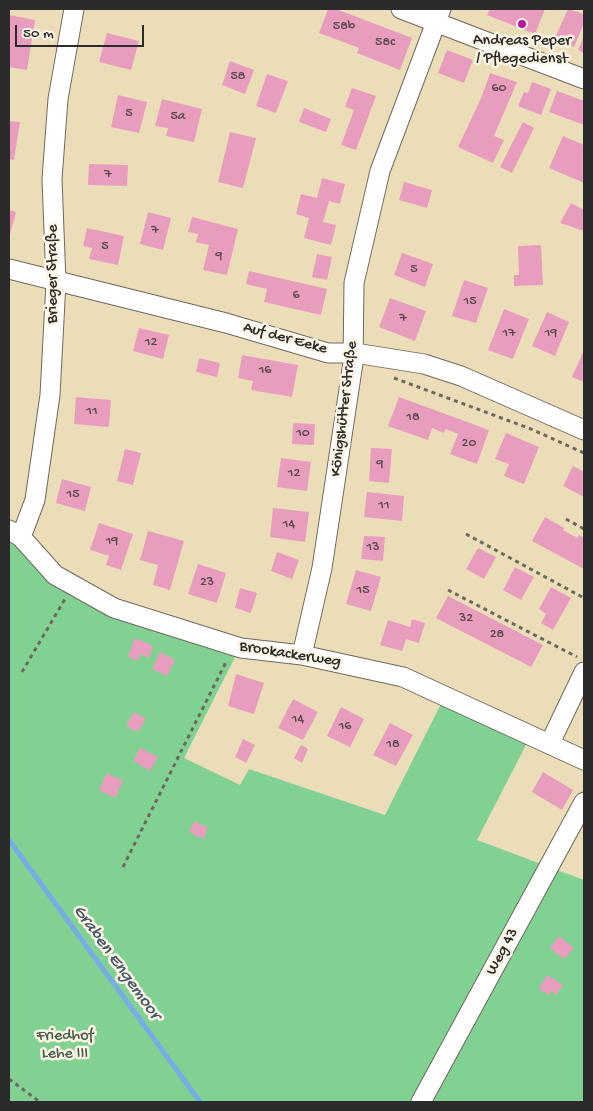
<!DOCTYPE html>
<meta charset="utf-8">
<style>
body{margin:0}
#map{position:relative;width:593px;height:1111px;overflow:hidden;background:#ecddb9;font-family:"Gochi Hand",sans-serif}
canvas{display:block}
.frame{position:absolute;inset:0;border:10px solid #2b2b2b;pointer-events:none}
.scale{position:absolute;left:15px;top:25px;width:129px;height:22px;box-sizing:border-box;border:2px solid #2b2b2b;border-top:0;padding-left:6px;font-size:15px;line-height:18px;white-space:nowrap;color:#2b2b2b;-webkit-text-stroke:4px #fcf5e5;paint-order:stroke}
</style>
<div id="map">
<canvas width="593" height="1111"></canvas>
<div class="frame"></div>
<div class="scale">50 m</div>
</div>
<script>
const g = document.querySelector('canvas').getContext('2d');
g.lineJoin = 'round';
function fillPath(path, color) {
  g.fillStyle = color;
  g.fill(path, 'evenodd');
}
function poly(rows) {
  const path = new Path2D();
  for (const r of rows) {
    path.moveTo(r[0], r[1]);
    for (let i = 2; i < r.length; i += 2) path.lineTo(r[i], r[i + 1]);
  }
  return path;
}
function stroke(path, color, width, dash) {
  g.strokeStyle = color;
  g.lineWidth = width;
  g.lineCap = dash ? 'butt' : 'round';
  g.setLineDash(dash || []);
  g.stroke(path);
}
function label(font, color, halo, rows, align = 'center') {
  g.font = font + ' "Gochi Hand",sans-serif';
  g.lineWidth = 5;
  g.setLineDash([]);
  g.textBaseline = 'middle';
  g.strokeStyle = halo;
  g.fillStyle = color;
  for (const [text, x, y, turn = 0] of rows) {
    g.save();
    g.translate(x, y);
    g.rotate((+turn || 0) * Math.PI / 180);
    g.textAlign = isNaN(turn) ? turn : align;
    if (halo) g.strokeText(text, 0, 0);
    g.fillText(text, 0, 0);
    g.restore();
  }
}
fillPath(poly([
 [9,539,52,582,109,616,235,657,184,758,240,785,249,769,385,815,441,704,528,741,477,840,584,880,584,1102,9,1102]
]), '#81d192');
stroke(poly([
 [9,840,200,1102]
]), '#78ace5', 5);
fillPath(poly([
 [328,9,336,9,412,38,400,70,357,53,359,48,319,33],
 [490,9,545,9,535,34,487,15],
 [568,9,584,14,584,23,574,47,554,40],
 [9,15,35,20,27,70,9,67],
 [107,33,139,41,131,70,99,62],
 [584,36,584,53,578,50],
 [447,50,473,60,464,83,438,73],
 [230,61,254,70,245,94,222,85],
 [490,73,517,82,494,136,504,140,493,163,458,147,482,96],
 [267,74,288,81,276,113,256,106],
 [532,82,551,89,541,115,518,106,524,92,528,93],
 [352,88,376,96,356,150,341,145,354,110,345,107],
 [557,91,584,101,584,125,549,112],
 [118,95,147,102,139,133,111,127],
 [162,99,202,109,194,142,166,136,168,128,155,126],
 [304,108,331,119,326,132,299,122],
 [9,121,20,122,14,160,9,159],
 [523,122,534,128,512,173,500,167],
 [230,132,256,138,243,188,218,182],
 [563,136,584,145,584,183,549,168],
 [89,164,128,165,127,186,88,185],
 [322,178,345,184,340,204,329,201,323,222,336,225,331,245,304,238,309,218,296,214,301,194,317,198],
 [404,182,432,190,427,208,399,200],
 [571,203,584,210,584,231,560,223],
 [9,210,16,212,9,238],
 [148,212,171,218,163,250,140,244],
 [192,217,238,229,227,275,203,270,209,245,196,242,198,234,188,232],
 [87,228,124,236,118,265,89,259,92,248,83,246],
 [541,245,543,285,514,286,514,275,519,275,518,246],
 [402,253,433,264,425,287,394,275],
 [317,254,332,257,327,280,312,277],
 [249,271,327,289,321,315,264,302,267,289,246,284],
 [464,280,488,288,476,323,452,316],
 [390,298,426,311,415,341,379,327],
 [504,309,529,319,513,359,488,350],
 [547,312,569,322,555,356,532,346],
 [139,328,169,335,163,359,133,351],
 [583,352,584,353,584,382,572,377],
 [242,355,298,365,292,397,251,390,253,381,238,378],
 [199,358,220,363,217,377,196,372],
 [76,397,111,400,109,427,74,424],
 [399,397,489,430,477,464,450,454,458,434,446,429,444,433,432,428,428,440,388,426],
 [293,423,315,424,314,445,292,444],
 [506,433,539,447,524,484,504,476,509,464,495,459],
 [371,448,392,449,389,483,369,481],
 [125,449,141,453,133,485,117,481],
 [281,458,311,462,307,491,277,487],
 [573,466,584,472,584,497,563,486],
 [62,479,91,487,85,511,56,503],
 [367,492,404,496,402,521,364,517],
 [273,508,309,512,305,542,270,537],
 [545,517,564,528,563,530,577,538,579,535,584,538,584,569,532,541],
 [99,523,133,534,121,570,106,565,109,556,90,550],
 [148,531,184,541,170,590,153,585,158,565,140,560],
 [364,536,385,537,383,561,361,559],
 [478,548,496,557,484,579,466,569],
 [277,552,299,560,292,579,271,571],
 [198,564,226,573,217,603,188,594],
 [515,567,534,577,521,600,503,590],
 [356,570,381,577,371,611,346,604],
 [551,587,571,598,553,630,541,623,546,614,539,609],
 [240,588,257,593,251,613,235,608],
 [448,596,543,645,531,667,436,618],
 [412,619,425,623,419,643,406,639,402,651,380,645,388,620,410,627],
 [135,638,153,646,149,658,140,654,138,661,128,657],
 [160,652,175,660,167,676,152,669],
 [236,674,264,683,254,714,228,706],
 [293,699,318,712,303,740,278,728],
 [341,707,364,719,350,747,327,736],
 [134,712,146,719,138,732,126,726],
 [390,723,413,735,396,766,373,755],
 [243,739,255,745,246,763,235,757],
 [301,745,308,749,302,763,294,758],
 [140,748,158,757,150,771,133,761],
 [543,772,573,790,562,810,532,792],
 [107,773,123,781,115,798,99,790],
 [194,821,208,828,203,839,189,832],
 [559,936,574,948,564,959,550,948],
 [547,975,563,985,556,995,551,991,549,995,539,989]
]), '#e99dbe');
const minor = poly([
 [401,9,584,79],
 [9,269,226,323,328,353,355,353,424,364,461,376,584,430],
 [9,530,21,537,55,575,114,608,241,648,302,655,403,677,584,760],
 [21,537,35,500,50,395,56,282,52,179,58,99,74,9],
 [302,655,322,568,353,363,354,283,380,171,441,9],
 [550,743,584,672],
 [421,1102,584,802]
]);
stroke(minor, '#6f695d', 21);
stroke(poly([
 [394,378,531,429,584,453],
 [566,519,584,529],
 [466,534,584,598],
 [448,590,577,657],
 [22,672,65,599],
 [123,867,227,660],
 [9,1079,40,1102]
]), '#6f695d', 3, [4, 4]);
stroke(minor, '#fff', 19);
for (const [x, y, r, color] of [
 [522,24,5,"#b5179e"]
]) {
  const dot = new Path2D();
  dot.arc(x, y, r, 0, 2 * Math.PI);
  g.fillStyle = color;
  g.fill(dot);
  stroke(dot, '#fcf5e5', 2);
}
label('14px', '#5a4850', null, [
 ["58b",344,27],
 ["58c",385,43],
 ["58",238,77],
 ["60",499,89],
 ["5",129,114],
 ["5a",178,117],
 ["7",108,175],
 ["7",155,231],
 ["5",105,247],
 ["9",219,257],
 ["5",414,270],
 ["6",296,296],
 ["15",470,302],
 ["7",403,319],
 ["17",509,334],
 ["19",551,334],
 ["12",151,343],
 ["16",265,371],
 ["11",92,412],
 ["18",413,418],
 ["10",303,434],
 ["20",469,444],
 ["9",380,465],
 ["12",294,474],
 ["15",73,495],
 ["11",384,506],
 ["14",289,525],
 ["19",112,542],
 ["13",373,548],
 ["23",207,583],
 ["15",363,591],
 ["32",466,619],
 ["28",497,635],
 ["14",298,720],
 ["16",345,727],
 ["18",393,745]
]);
label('16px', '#2b2b2b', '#fcf5e5', [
 ["Andreas Peper",522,42],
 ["/ Pflegedienst",522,60]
]);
label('16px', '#2b2b2b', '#fcf5e5', [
 ["Brieger Straße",54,274,-90],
 ["Auf der Eeke",285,339,15],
 ["Königshütter Straße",345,409,-83],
 ["Brookackerweg",290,655,9],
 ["Weg 43",503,952,-62]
]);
label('16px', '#455d4a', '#fcf5e5', [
 ["Friedhof",65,1037],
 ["Lehe III",65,1055]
]);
label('italic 18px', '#46586c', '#fcf5e5', [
 ["Graben Engemoor",116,963,54]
]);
</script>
